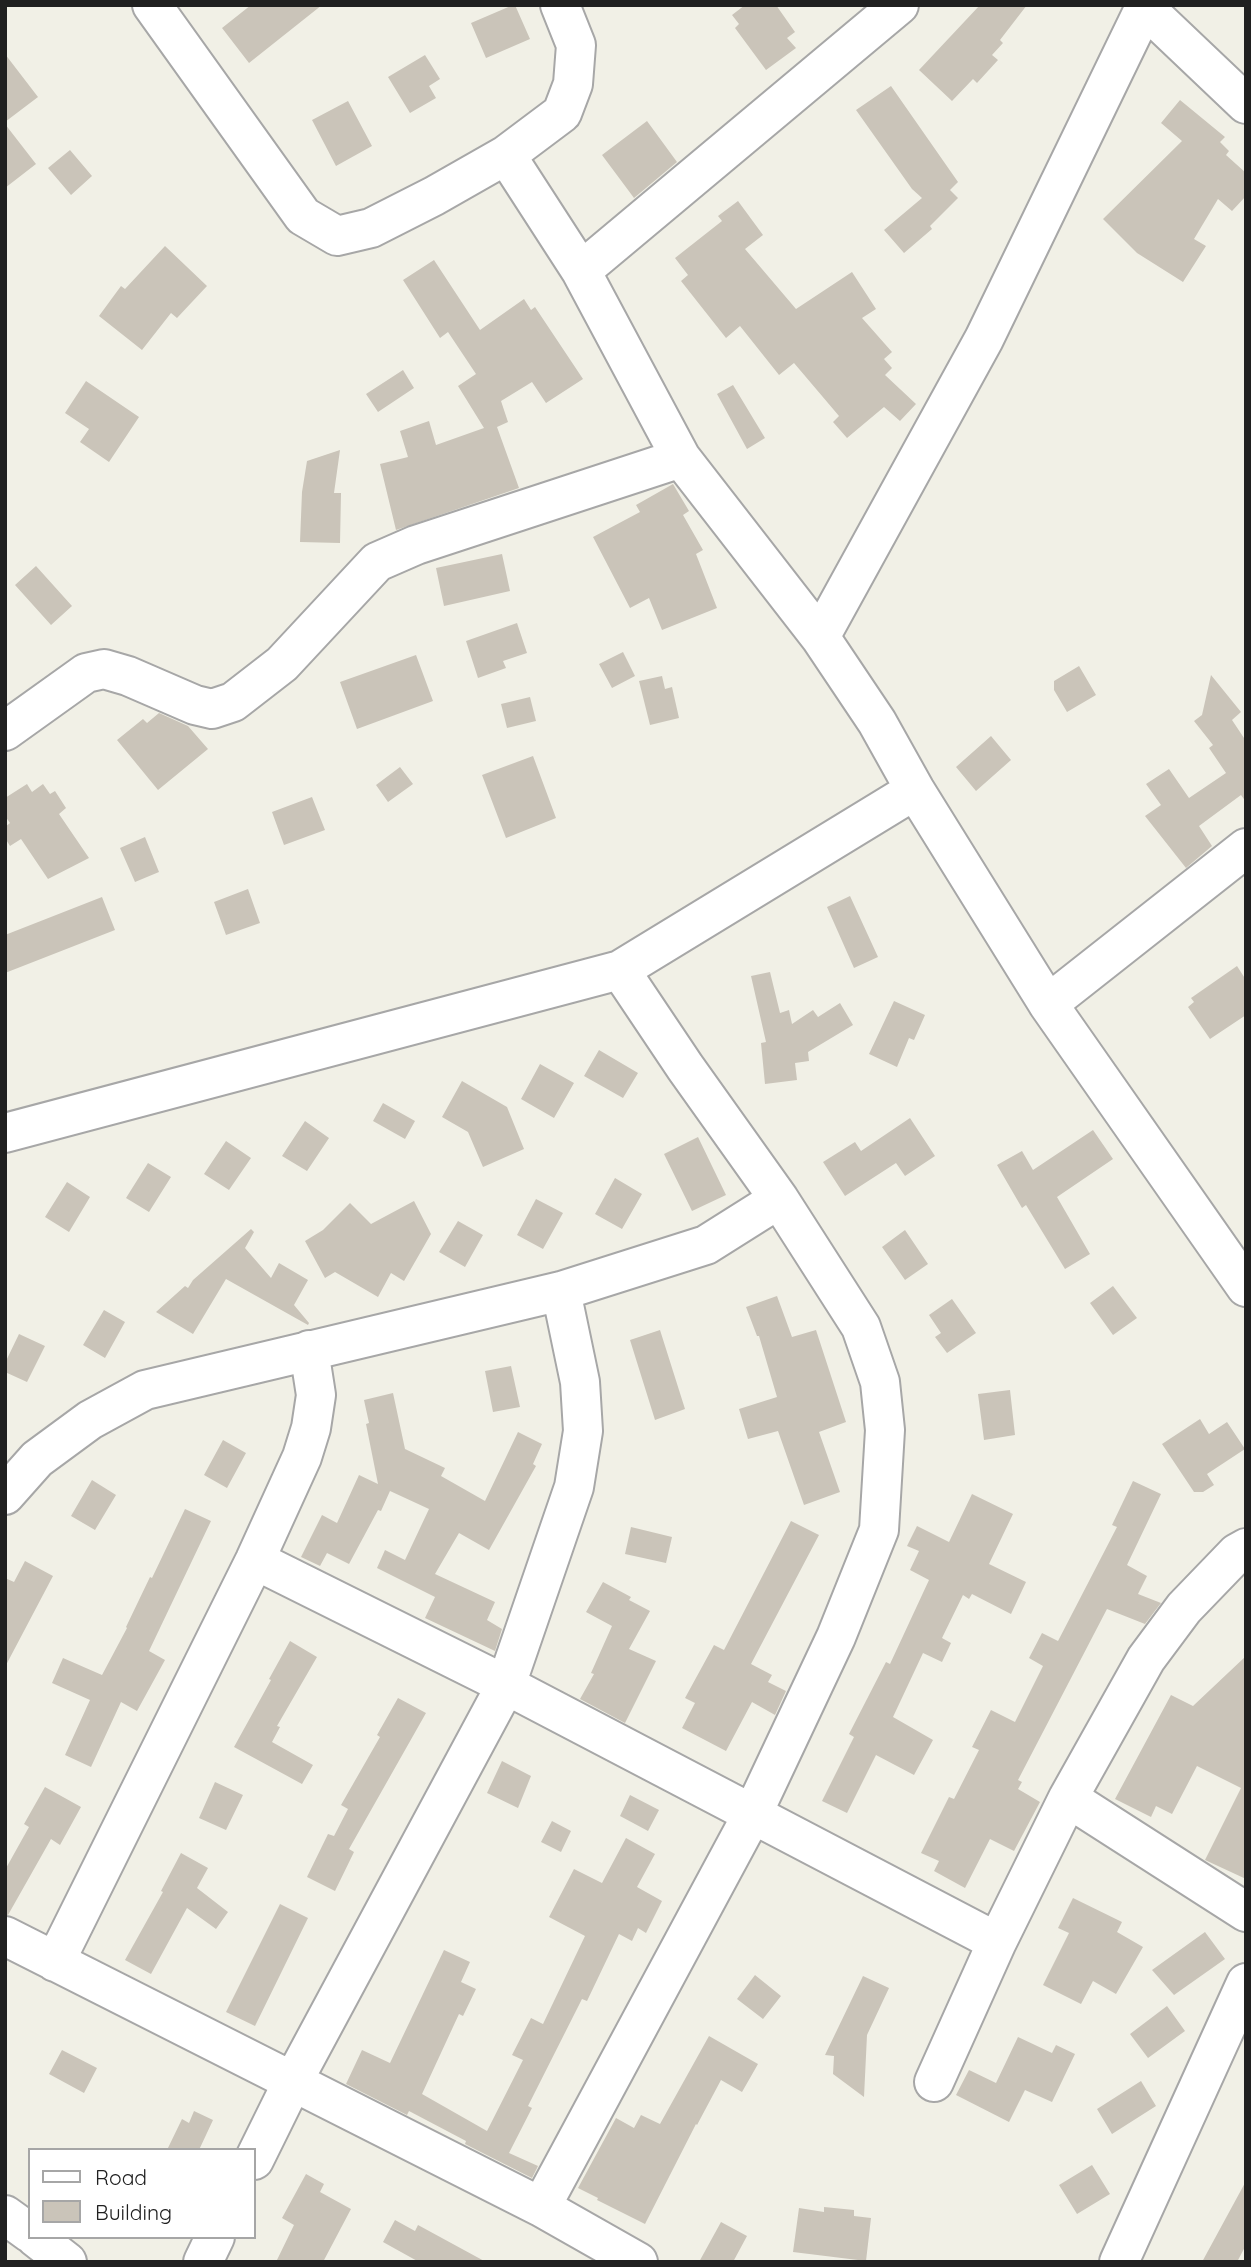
<!DOCTYPE html>
<style>
body{margin:0}
#map{position:relative;width:1251px;height:2267px;overflow:hidden;background:#f1f0e6;font-family:Quicksand,sans-serif}
canvas{display:block}
.frame{position:absolute;inset:0;border:7px solid #202020;pointer-events:none}
.legend{position:absolute;left:28px;top:2148px;width:228px;height:91px;box-sizing:border-box;background:#fff;border:2px solid #a6a6a6;margin:0;padding:9px 12px;list-style:none;font-size:21px;color:#202020}
.legend li{display:flex;align-items:center;gap:14px;height:35px}
.legend b{width:35px;border:2px solid #a6a6a6}
</style>
<div id="map">
<canvas width="1251" height="2267"></canvas>
<div class="frame"></div>
<ul class="legend">
<li><b style="height:9px;background:#fff"></b>Road</li>
<li><b style="height:19px;background:#cac4b9"></b>Building</li>
</ul>
</div>
<script>
const g = document.querySelector('canvas').getContext('2d');
g.lineJoin = 'round';
function fillPath(path, color) {
  g.fillStyle = color;
  g.fill(path, 'evenodd');
}
function poly(rows) {
  const path = new Path2D();
  for (const r of rows) {
    path.moveTo(r[0], r[1]);
    for (let i = 2; i < r.length; i += 2) path.lineTo(r[i], r[i + 1]);
  }
  return path;
}
function stroke(path, color, width, dash) {
  g.strokeStyle = color;
  g.lineWidth = width;
  g.lineCap = dash ? 'butt' : 'round';
  g.setLineDash(dash || []);
  g.stroke(path);
}
fillPath(poly([
 [251,5,322,5,249,63,222,28],
 [513,5,515,5,530,39,486,58,471,23],
 [745,5,776,5,795,32,787,38,796,48,766,70,735,28,739,24,732,15],
 [980,5,1027,5,1000,40,1003,43,992,55,998,60,977,83,973,79,952,101,919,70],
 [5,54,38,97,5,122],
 [425,55,440,79,429,86,436,98,410,113,388,77],
 [891,86,958,182,950,190,958,198,930,226,932,229,904,253,884,230,922,198,912,189,856,110],
 [1180,100,1225,137,1220,142,1229,151,1226,155,1246,173,1246,196,1232,211,1218,199,1194,239,1206,246,1183,282,1137,253,1103,219,1182,141,1161,123],
 [348,101,372,146,336,166,312,120],
 [647,121,677,162,634,198,602,155],
 [5,124,36,164,5,188],
 [70,150,92,176,71,195,48,168],
 [738,201,763,235,745,249,796,309,852,272,876,309,862,318,892,352,884,359,892,368,885,375,916,404,900,421,884,407,847,438,833,422,839,416,794,363,779,375,740,326,726,338,681,281,688,275,675,258,722,221,718,216],
 [165,246,207,286,177,318,171,313,142,350,99,316,121,286,125,289],
 [434,260,480,330,524,299,531,310,535,307,583,379,546,403,532,382,501,401,508,422,497,427,519,488,396,530,380,464,408,457,400,431,429,421,436,445,484,428,458,386,476,374,448,332,440,338,403,280],
 [403,370,414,388,378,412,366,394],
 [86,381,139,417,109,462,80,442,89,429,65,413],
 [733,385,765,438,747,449,717,394],
 [340,450,334,493,341,493,340,543,300,542,302,492,307,461],
 [673,484,689,511,683,515,703,550,696,554,717,608,662,630,649,598,630,608,593,537,640,512,636,505],
 [502,554,510,591,444,606,436,568],
 [36,566,72,606,51,625,15,585],
 [517,623,527,653,503,661,506,668,478,678,466,641],
 [623,652,635,676,612,688,599,664],
 [416,655,433,701,357,729,340,682],
 [1079,666,1096,695,1067,712,1054,690,1054,681],
 [1211,675,1241,712,1232,720,1246,741,1246,802,1241,795,1199,826,1212,846,1186,868,1145,816,1161,805,1146,784,1169,769,1189,798,1226,773,1209,748,1213,745,1194,721,1202,715],
 [662,676,665,689,672,687,679,718,650,725,639,681],
 [530,697,536,721,507,728,501,704],
 [159,713,188,726,208,749,158,790,117,740,143,719,147,723],
 [991,736,1011,760,976,791,956,767],
 [533,756,556,818,506,838,482,775],
 [400,767,413,784,388,802,376,785],
 [27,784,32,792,43,784,50,794,55,791,66,808,59,814,89,858,48,879,21,839,10,846,5,838,5,827,10,823,5,816,5,798],
 [312,797,325,830,284,845,272,812],
 [145,837,159,872,135,882,120,848],
 [248,889,260,923,226,935,214,902],
 [850,896,878,957,854,968,827,907],
 [102,897,115,930,5,973,5,935],
 [1237,966,1246,980,1246,1015,1210,1039,1188,1007,1194,1002,1191,998],
 [770,972,780,1013,789,1010,792,1024,813,1010,818,1017,840,1003,853,1025,808,1052,809,1061,795,1063,797,1080,765,1084,761,1043,766,1042,751,976],
 [894,1001,925,1015,914,1040,909,1038,897,1067,869,1054],
 [599,1050,638,1073,623,1098,584,1076],
 [540,1064,574,1083,554,1118,521,1099],
 [462,1081,507,1107,524,1149,483,1167,468,1132,442,1117],
 [383,1103,415,1121,405,1139,373,1121],
 [910,1118,935,1156,905,1176,896,1163,845,1196,823,1162,855,1142,861,1151],
 [305,1121,329,1138,307,1171,282,1156],
 [1093,1130,1113,1159,1057,1197,1090,1254,1065,1269,1026,1205,1022,1208,997,1165,1022,1151,1033,1170],
 [698,1137,726,1195,692,1211,664,1154],
 [226,1141,251,1158,229,1190,204,1174],
 [148,1163,171,1177,149,1212,126,1198],
 [615,1178,642,1194,622,1229,595,1214],
 [67,1182,90,1197,69,1232,45,1217],
 [536,1199,563,1213,543,1249,517,1235],
 [414,1201,431,1234,404,1281,391,1273,378,1297,335,1272,325,1278,305,1241,323,1230,350,1203,371,1224],
 [458,1221,483,1235,465,1267,439,1252],
 [251,1229,254,1232,245,1248,271,1278,279,1263,308,1280,294,1305,309,1323,308,1325,226,1279,193,1334,156,1312,185,1286,188,1288,193,1280],
 [905,1230,928,1264,905,1280,882,1247],
 [1113,1286,1137,1318,1113,1335,1090,1303],
 [777,1296,792,1337,816,1330,846,1422,819,1432,840,1492,804,1505,778,1431,748,1439,739,1409,777,1397,759,1336,757,1336,746,1307],
 [952,1299,976,1333,947,1353,935,1337,941,1333,929,1315],
 [104,1310,125,1322,105,1358,83,1345],
 [660,1330,685,1409,655,1420,630,1340],
 [19,1334,45,1346,27,1382,5,1372,5,1363],
 [511,1366,520,1407,493,1412,485,1371],
 [1010,1390,1015,1435,984,1440,978,1394],
 [393,1393,405,1449,445,1468,441,1476,485,1501,518,1432,542,1444,533,1464,536,1466,489,1550,459,1533,435,1574,495,1602,487,1620,502,1629,495,1651,425,1618,435,1597,377,1568,385,1550,405,1560,429,1509,390,1491,381,1511,378,1510,349,1564,327,1553,320,1566,301,1557,322,1515,337,1523,359,1475,378,1484,366,1424,369,1423,364,1400],
 [1200,1419,1209,1434,1227,1422,1245,1449,1207,1474,1214,1485,1203,1492,1194,1492,1162,1444],
 [223,1440,246,1453,227,1488,204,1475],
 [92,1480,116,1495,95,1530,71,1516],
 [1133,1481,1161,1494,1127,1565,1147,1576,1138,1594,1161,1603,1145,1624,1107,1609,1018,1780,1022,1782,1018,1789,1040,1802,1014,1851,990,1839,965,1888,934,1871,939,1861,921,1853,949,1797,954,1799,979,1750,972,1747,991,1710,1015,1722,1043,1666,1029,1658,1042,1633,1058,1641,1117,1527,1112,1525],
 [972,1494,1013,1514,989,1564,1026,1582,1011,1614,972,1594,969,1599,963,1595,942,1638,951,1643,942,1662,923,1653,893,1717,933,1740,914,1775,876,1755,847,1813,822,1801,854,1737,849,1734,886,1662,890,1664,929,1580,910,1570,919,1551,907,1546,917,1526,949,1542],
 [185,1509,211,1521,149,1651,165,1660,137,1711,121,1702,91,1767,65,1755,90,1700,52,1683,63,1658,102,1675,127,1628,126,1627,150,1577,152,1578],
 [791,1521,819,1535,751,1664,772,1675,768,1682,786,1691,775,1715,752,1702,726,1751,682,1728,695,1703,685,1698,714,1645,724,1650],
 [631,1527,672,1537,666,1563,625,1554],
 [25,1561,53,1576,5,1667,5,1578,14,1582],
 [603,1582,631,1597,629,1600,650,1611,629,1649,656,1661,625,1723,580,1699,594,1674,591,1673,612,1626,586,1612],
 [290,1641,317,1657,277,1726,280,1727,272,1742,313,1765,302,1784,234,1747,271,1680,269,1679],
 [1246,1656,1246,1879,1205,1860,1241,1788,1197,1766,1172,1814,1156,1806,1151,1817,1115,1799,1171,1695,1193,1706],
 [398,1698,426,1713,349,1849,354,1852,335,1891,307,1877,328,1834,334,1836,348,1809,341,1805,380,1737,377,1735],
 [502,1761,531,1776,518,1808,487,1793],
 [215,1782,243,1795,226,1830,199,1818],
 [45,1787,81,1807,60,1845,51,1839,8,1915,5,1914,5,1870,29,1827,24,1824],
 [630,1795,659,1810,648,1831,620,1816],
 [552,1821,571,1831,561,1852,541,1842],
 [626,1838,655,1854,637,1887,662,1901,646,1933,638,1928,632,1941,619,1934,587,2001,582,1999,528,2106,532,2108,509,2153,538,2166,532,2178,465,2144,466,2141,409,2111,407,2115,346,2084,362,2050,390,2063,444,1950,470,1962,461,1982,476,1989,463,2016,459,2014,422,2094,487,2131,523,2060,512,2055,531,2018,543,2024,585,1936,549,1917,574,1869,602,1883],
 [181,1853,208,1868,197,1888,228,1912,216,1929,187,1908,151,1974,125,1960,163,1892,161,1891],
 [1073,1898,1122,1922,1117,1932,1143,1947,1116,1994,1093,1981,1081,2004,1043,1985,1069,1933,1058,1928],
 [280,1904,308,1918,255,2026,226,2012],
 [1205,1932,1225,1959,1174,1995,1152,1970],
 [755,1975,781,1996,763,2019,737,1999],
 [863,1976,889,1988,867,2035,864,2097,833,2074,834,2056,825,2055],
 [1167,2006,1185,2031,1148,2058,1130,2034],
 [709,2036,758,2064,742,2092,721,2080,697,2125,696,2124,645,2224,597,2200,598,2198,578,2188,616,2118,634,2128,641,2115,660,2124],
 [1018,2037,1052,2053,1056,2045,1075,2054,1052,2102,1025,2090,1009,2122,956,2095,969,2070,996,2083],
 [62,2050,97,2068,84,2093,49,2074],
 [1141,2081,1156,2106,1112,2134,1097,2109],
 [194,2111,213,2120,199,2150,167,2150,182,2119,189,2123],
 [1092,2165,1110,2194,1077,2214,1059,2185],
 [306,2174,324,2184,320,2192,351,2209,323,2262,276,2262,294,2225,282,2218],
 [1246,2181,1246,2245,1237,2262,1202,2262],
 [824,2207,854,2210,854,2216,871,2218,866,2261,793,2252,799,2208,824,2212],
 [395,2220,415,2231,418,2225,486,2262,419,2262,383,2242],
 [721,2222,747,2236,733,2262,699,2262]
]), '#cac4b9');
const minor = poly([
 [152,5,303,216,337,236,371,228,434,196,506,155,581,271,681,458,820,637,877,722,915,790,1048,1004,1246,1287],
 [1145,8,1246,104],
 [506,155,562,113,573,84,576,45,560,5],
 [581,271,899,5],
 [820,637,984,339,1146,5],
 [5,731,86,673,104,669,128,676,195,705,212,709,233,702,282,664,377,562,416,545,681,458],
 [1048,1004,1246,848],
 [5,1133,620,970],
 [5,1495,37,1459,90,1420,145,1390,561,1291,706,1245,779,1199,685,1067,620,970,915,790],
 [1246,1548,1237,1553,1184,1608,1146,1659,1068,1798,1246,1912],
 [255,1560,506,1685,997,1942],
 [5,1936,541,2207,638,2262],
 [55,1962,255,1560,302,1457,311,1428,316,1395,309,1350],
 [934,2082,997,1942,1068,1798],
 [254,2160,292,2083,506,1685,574,1487,583,1431,580,1382,561,1291],
 [541,2207,752,1815,836,1637,879,1530,885,1430,880,1382,861,1327,779,1199],
 [5,2215,30,2233],
 [35,2237,67,2262],
 [203,2262,215,2237],
 [1119,2262,1246,1983]
]);
stroke(minor, '#a7a7a7', 42);
stroke(minor, '#fff', 38);
</script>
